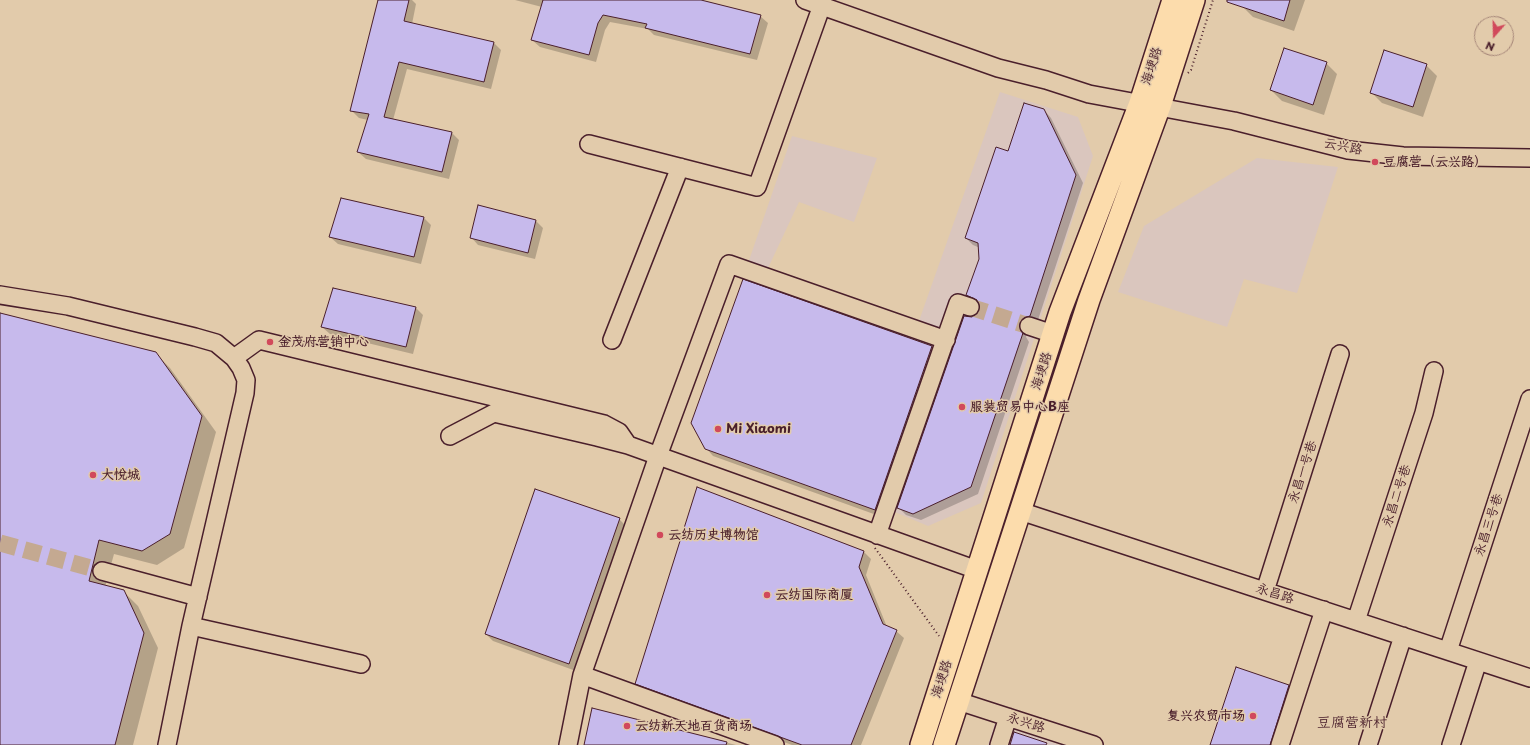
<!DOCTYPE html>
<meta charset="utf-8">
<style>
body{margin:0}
#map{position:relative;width:1530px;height:745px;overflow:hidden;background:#e2cbab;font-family:"Playpen Sans",sans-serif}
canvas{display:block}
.north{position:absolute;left:1474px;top:16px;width:40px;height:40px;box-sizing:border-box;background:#e2cbab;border:1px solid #a58678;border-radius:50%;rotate:200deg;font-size:11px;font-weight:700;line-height:16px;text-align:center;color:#4a1f2b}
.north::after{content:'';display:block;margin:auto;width:14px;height:18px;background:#d1495b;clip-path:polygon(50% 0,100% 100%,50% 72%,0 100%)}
</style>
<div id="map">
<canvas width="1530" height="745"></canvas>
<div class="north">N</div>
</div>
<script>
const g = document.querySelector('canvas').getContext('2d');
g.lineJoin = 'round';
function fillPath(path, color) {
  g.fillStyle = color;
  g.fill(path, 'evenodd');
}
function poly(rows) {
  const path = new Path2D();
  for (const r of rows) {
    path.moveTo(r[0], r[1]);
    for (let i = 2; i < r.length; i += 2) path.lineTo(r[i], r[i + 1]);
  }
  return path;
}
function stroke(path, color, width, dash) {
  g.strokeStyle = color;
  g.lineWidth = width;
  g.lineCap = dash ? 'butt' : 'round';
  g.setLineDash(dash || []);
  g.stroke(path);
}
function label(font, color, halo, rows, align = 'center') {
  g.font = font + ' "Playpen Sans","LXGW WenKai TC",sans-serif';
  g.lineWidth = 3;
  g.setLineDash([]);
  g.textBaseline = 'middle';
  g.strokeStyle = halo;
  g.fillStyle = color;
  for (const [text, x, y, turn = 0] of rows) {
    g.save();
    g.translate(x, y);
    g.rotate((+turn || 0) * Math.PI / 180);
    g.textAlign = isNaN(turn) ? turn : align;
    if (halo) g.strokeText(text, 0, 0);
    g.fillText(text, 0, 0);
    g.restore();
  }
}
fillPath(poly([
 [1000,92,1078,117,1093,156,981,503,928,526,857,496],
 [792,136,877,158,854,222,799,202,769,266,760,274,746,269],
 [1257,158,1338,167,1297,293,1244,279,1227,327,1118,292,1144,226],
 [995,723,1060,745,988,745]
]), '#dac6be');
fillPath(poly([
 [379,0,412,0,416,4,412,24,494,43,501,50,491,89,407,69,393,120,452,133,459,140,449,179,366,159,358,152,368,120,359,118,352,111],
 [515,0,697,0,760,16,768,23,757,60,654,35,648,29,610,22,605,30,596,62,540,47,532,40,542,7],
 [1244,0,1305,0,1294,31,1253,17,1242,6],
 [1326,63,1337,74,1324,115,1282,101,1271,90],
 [1426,65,1437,76,1423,117,1382,103,1371,92],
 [1044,110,1051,118,1083,183,1037,323,1027,330,1026,337,1029,342,978,494,921,520,906,515,898,507,973,318,981,310,979,304,967,295,980,259,980,248,973,245,966,238,1008,153],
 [424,218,431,225,421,264,338,244,330,237],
 [536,221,543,228,535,259,478,245,471,237],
 [743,281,932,347,939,354,882,517,713,456,706,448],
 [416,308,423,315,413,354,330,334,322,327],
 [0,314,155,353,170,368,216,432,184,548,157,565,114,554,105,587,123,591,138,606,158,648,133,745,0,745],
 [697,489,864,552,871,559,866,575,887,627,896,631,904,638,861,745,792,745,644,691,637,683],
 [619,519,627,527,576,671,493,641,486,634],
 [1289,686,1294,691,1276,745,1212,745],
 [593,709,736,745,585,745]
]), '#0003');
const building = poly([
 [378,0,409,0,404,21,494,42,484,82,399,62,384,117,452,132,442,172,357,152,369,114,350,111,378,0],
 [543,0,701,0,761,15,750,54,645,28,647,24,603,15,598,23,589,55,531,40,543,0],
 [1227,0,1290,0,1284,21,1227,2,1227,0],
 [1284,48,1327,62,1313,105,1270,90,1284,48],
 [1384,50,1427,64,1413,107,1370,93,1384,50],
 [1024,103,1044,109,1076,175,1030,316,1023,318,1020,322,1019,328,1023,333,971,487,913,514,897,508,964,316,972,317,980,310,977,300,966,295,979,259,978,243,965,238,996,147,1008,151,1024,103],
 [341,198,424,217,414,257,329,237,341,198],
 [478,205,536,220,528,253,470,238,478,205],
 [743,279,932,346,875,510,705,449,691,423,743,279],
 [333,288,416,307,406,347,321,327,333,288],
 [0,313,156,352,202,416,170,534,142,551,99,540,89,581,124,590,144,633,115,745,0,745,0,313],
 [697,487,864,551,859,567,883,624,897,630,851,745,802,745,635,684,697,487],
 [535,489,620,518,569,664,485,634,535,489],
 [1236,667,1289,685,1270,745,1210,745,1236,667],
 [592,708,727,742,726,745,584,745,592,708],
 [1014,732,1047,743,1046,745,1010,745,1014,732]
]);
fillPath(building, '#c7baec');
stroke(building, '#4a1f2b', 1);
stroke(poly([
 [970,307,1029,326],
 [0,543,102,571]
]), '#c4a991', 17, [17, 8]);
const minor = poly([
 [805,0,998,68,1046,80,1089,94,1234,121,1348,150,1403,156,1530,158],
 [589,144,757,187,822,5],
 [0,295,68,306,195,337,216,343,234,358,241,368,246,380,245,393,191,626,167,745],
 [1029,326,1053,334],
 [612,340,680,167],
 [234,358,259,340,604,424,619,432,628,445],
 [450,436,494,413,597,437,628,445,977,570],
 [1020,511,1530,678],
 [877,535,958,303,970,307],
 [102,571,198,597],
 [1265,591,1340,354],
 [1356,621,1424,413,1434,371],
 [191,626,361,664],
 [1448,651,1530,399],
 [582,675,775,745],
 [958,701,1094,745],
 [568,745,582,675,658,456,729,264,946,340],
 [999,745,1008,717],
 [1280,745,1324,610],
 [1368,745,1403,636],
 [1451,745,1478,661]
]);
const major = poly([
 [921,745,1060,312,1140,103,1173,0],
 [944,745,1089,300,1160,106,1194,0]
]);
stroke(minor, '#4a1f2b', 20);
stroke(major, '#4a1f2b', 24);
stroke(poly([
 [1188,73,1191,70,1213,0],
 [875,548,939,636]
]), '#4a1f2b', 2, [1, 3]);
stroke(minor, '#e2cbab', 17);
stroke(major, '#fcdcac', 21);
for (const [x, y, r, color] of [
 [1375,162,4,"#d1495b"],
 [270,342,4,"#d1495b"],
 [962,407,4,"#d1495b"],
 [718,429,4,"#d1495b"],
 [93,475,4,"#d1495b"],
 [660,535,4,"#d1495b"],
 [767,595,4,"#d1495b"],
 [1253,716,4,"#d1495b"],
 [627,726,4,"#d1495b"]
]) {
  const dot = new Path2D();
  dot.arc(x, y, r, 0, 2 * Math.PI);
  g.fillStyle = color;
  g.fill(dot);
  stroke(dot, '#e2cbab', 1.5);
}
label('13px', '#4a1f2b', '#e2cbab', [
 ["海埂路",1152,66,-72],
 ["云兴路",1343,147,11],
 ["海埂路",1042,371,-72],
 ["永昌一号巷",1303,472,-72],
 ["永昌二号巷",1397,496,-72],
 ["永昌三号巷",1489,525,-72],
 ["永昌路",1275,594,18],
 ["海埂路",942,679,-72],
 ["永兴路",1026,723,18]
]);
label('bold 13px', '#4a1f2b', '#e2cbab', [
 ["豆腐营（云兴路）",1383,162],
 ["金茂府营销中心",278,342],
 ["服装贸易中心B座",970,407],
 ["Mi Xiaomi",726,429],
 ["大悦城",101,475],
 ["云纺历史博物馆",668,535],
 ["云纺国际商厦",775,595],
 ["复兴农贸市场",1245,716,"right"],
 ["云纺新天地百货商场",635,726]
], 'left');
label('14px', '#4a1f2b', '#e2cbab', [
 ["豆腐营新村",1352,723]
]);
</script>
